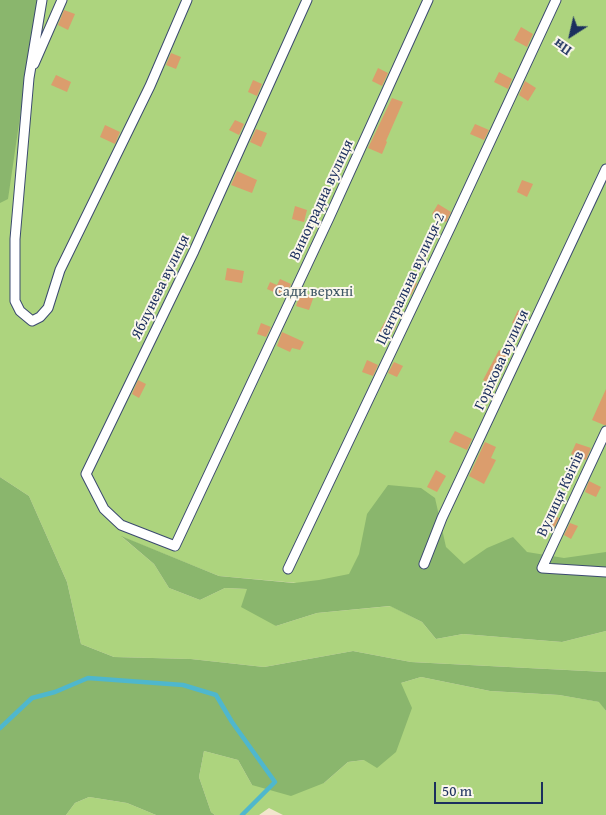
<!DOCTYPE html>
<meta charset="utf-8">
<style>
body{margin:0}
#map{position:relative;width:606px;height:815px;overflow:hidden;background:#f2e6cd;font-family:"Gentium Book Plus",serif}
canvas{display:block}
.north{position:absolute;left:546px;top:10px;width:50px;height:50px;-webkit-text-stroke:4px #fbf7ec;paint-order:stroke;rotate:215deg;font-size:14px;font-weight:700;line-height:20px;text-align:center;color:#1b2f5e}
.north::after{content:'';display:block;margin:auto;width:18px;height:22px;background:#1b2f5e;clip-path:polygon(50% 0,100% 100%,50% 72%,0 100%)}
.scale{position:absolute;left:434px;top:782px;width:109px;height:22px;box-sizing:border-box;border:2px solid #1b2f5e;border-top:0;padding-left:6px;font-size:15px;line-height:18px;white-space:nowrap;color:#1b2f5e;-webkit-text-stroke:4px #fbf7ec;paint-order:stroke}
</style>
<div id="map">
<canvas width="606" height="815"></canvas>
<div class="north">Пн</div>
<div class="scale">50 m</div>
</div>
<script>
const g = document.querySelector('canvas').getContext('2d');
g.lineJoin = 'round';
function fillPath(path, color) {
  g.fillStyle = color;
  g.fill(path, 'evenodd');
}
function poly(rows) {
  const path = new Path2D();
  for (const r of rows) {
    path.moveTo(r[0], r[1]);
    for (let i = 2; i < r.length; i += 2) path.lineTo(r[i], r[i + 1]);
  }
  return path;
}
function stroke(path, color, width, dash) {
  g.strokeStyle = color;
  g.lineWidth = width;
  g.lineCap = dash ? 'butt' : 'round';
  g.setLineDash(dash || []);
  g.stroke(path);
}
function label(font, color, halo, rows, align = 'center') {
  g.font = font + ' "Gentium Book Plus",serif';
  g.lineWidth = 4;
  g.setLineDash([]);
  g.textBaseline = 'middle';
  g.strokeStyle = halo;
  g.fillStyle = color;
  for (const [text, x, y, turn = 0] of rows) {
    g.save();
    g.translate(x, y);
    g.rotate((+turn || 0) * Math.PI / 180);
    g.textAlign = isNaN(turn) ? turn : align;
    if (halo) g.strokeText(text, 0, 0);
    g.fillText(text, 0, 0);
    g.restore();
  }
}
fillPath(poly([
 [0,0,606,0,606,611,219,576,122,537,154,564,169,588,200,600,225,588,247,589,276,626,317,613,391,606,422,622,436,639,463,634,562,642,606,631,606,672,411,662,353,651,264,667,191,659,114,657,81,644,67,582,29,496,0,477],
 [421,677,490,691,559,695,600,702,606,711,606,815,283,815,269,808,259,815,215,815,211,812,199,777,204,751,238,760,252,785,324,783,348,762,364,760,401,683],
 [89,797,127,803,156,815,66,815,75,803]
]), '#add47e');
fillPath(poly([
 [0,0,37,0,8,199,0,203],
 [0,477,29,496,67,582,81,644,114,657,191,659,264,667,353,651,411,662,606,672,606,711,599,702,559,695,490,691,421,677,401,683,412,708,396,752,377,768,364,760,348,762,324,783,291,796,252,785,238,760,204,751,199,777,211,812,215,815,156,815,127,803,89,797,75,803,66,815,0,815],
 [388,485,421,488,435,498,446,547,464,564,487,548,513,537,527,552,564,558,606,552,606,631,562,642,463,634,436,639,422,622,390,606,317,613,276,626,241,607,247,589,225,588,200,600,169,588,154,564,121,536,219,576,294,583,319,580,349,574,359,554,367,514]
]), '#8ab66d');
stroke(poly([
 [0,728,32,698,55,692,88,678,183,685,216,695,232,722,275,782,242,815]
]), '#4fb7cd', 4.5);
fillPath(poly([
 [64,10,75,14,68,30,58,25],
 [521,27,533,34,527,47,514,40],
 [171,53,181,57,176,69,166,65],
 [378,68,388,73,382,86,372,81],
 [499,72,512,79,508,89,494,82],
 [56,75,71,82,67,92,51,85],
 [253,80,262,84,257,96,248,92],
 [525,81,536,88,528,101,519,95],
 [392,98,403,102,386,141,387,142,382,154,368,148],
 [235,120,244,124,239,135,229,130],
 [475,124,489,130,484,140,470,134],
 [105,125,120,132,115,144,100,137],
 [256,129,267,133,261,147,250,142],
 [237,171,257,180,252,193,231,185],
 [522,180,533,184,527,197,517,192],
 [438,204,451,212,446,222,432,214],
 [295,206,307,210,304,222,292,219],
 [227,268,244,271,242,283,225,280],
 [280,279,291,284,285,297,267,289,270,282,277,285],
 [407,279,417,283,411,295,402,291],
 [301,292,314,296,309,310,296,306],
 [518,310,528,316,522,328,512,323],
 [386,320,396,326,390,337,379,332],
 [261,323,271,327,266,337,257,334],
 [282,332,304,342,300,350,292,348,290,352,277,346],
 [499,350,508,355,493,385,483,380],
 [367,360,378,365,373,376,362,372],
 [394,362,403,366,397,377,388,373],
 [138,380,146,384,139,398,132,394],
 [606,389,606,425,604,425,592,420],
 [455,431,472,439,467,450,449,442],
 [485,442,496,447,491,458,496,460,484,484,469,476],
 [576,443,591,448,586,460,571,454],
 [436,470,446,476,437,492,427,487],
 [589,481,601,487,596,497,585,492],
 [547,512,559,518,553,530,542,524],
 [570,523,578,526,571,539,564,535]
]), '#db9d6d');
const lane = poly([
 [42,0,29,78,15,239,15,301,20,311,32,321,40,317,48,308,60,270,150,86,187,0],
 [307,0,194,251,86,474,104,509,121,525,175,546,329,218,428,0],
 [34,64,62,0],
 [606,431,542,568,606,572],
 [424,564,442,518,606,169],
 [288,569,451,226,556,0]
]);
stroke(lane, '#3b4a6f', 11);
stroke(lane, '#fff', 9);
label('15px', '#1b2f5e', '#fbf7ec', [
 ["Виноградна вулиця",322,200,-65],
 ["Центральна вулиця-2",411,279,-65],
 ["Яблунева вулиця",161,287,-64],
 ["Горіхова вулиця",502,360,-65],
 ["Вулиця Квітів",561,494,-65]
]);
label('15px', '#405866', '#fbf7ec', [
 ["Сади верхні",314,292]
]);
</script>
